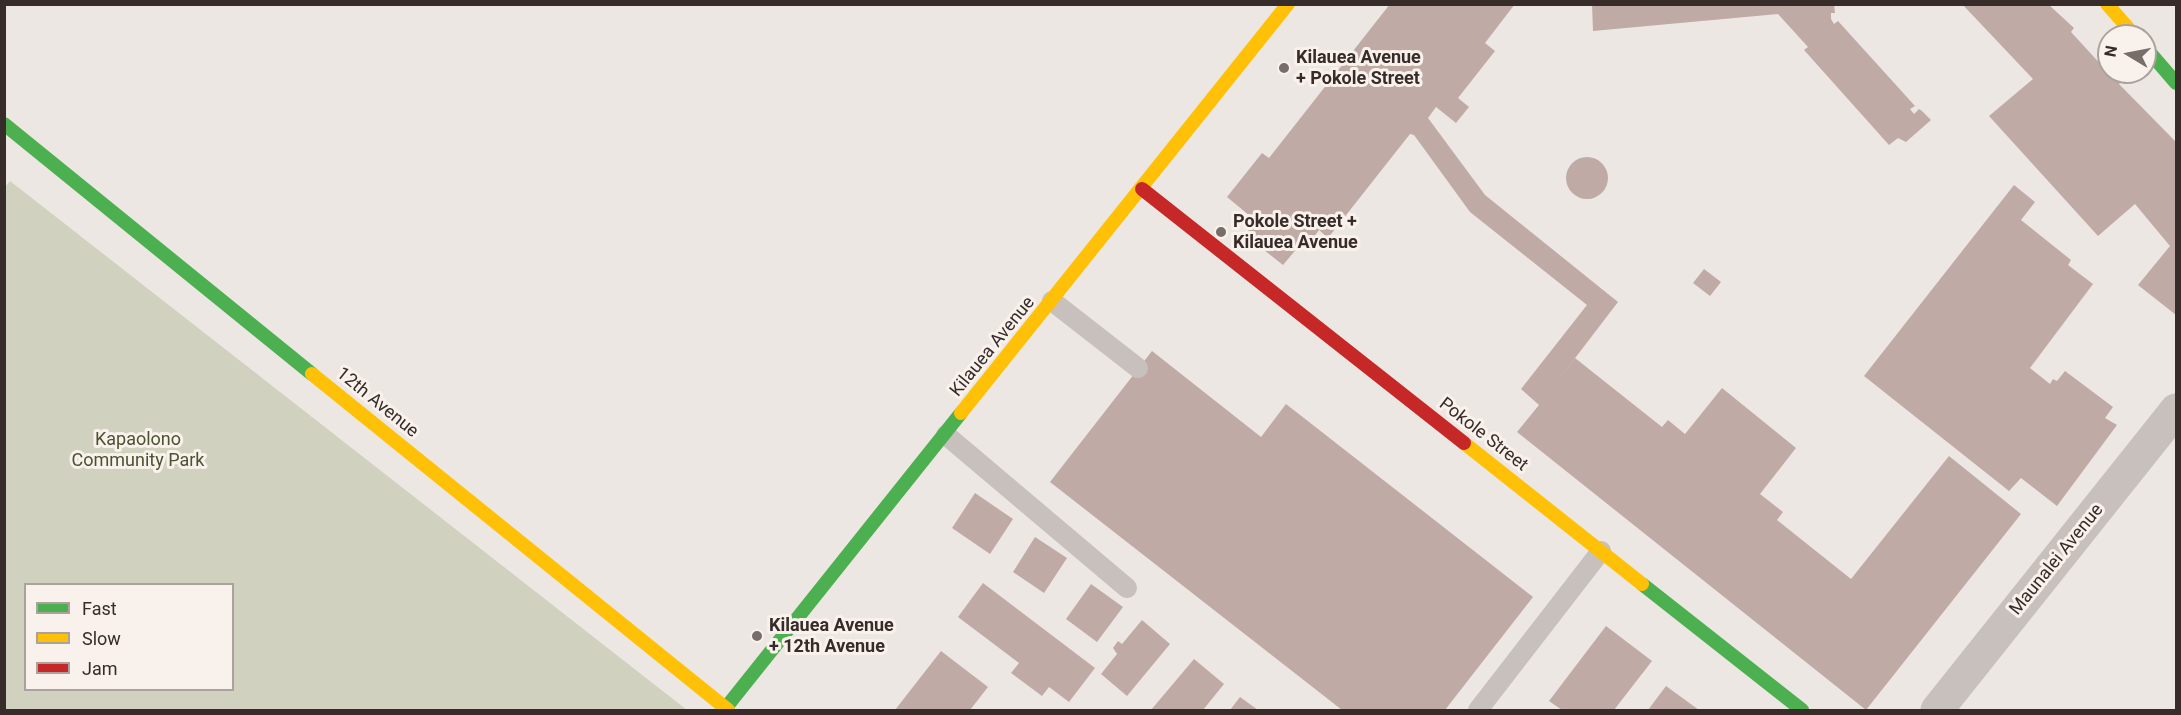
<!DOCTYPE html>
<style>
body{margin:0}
#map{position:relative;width:2181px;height:715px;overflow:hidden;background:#ede7e3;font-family:Roboto,sans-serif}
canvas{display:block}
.frame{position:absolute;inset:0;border:6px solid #372c2a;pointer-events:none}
.legend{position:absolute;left:24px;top:583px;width:210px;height:108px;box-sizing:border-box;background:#f9f1eb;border:2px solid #aba29e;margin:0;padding:8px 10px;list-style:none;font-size:18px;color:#372c2a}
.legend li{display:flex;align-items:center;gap:12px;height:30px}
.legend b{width:30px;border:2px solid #aba29e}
.north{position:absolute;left:2097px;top:24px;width:60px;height:60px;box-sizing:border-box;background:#f9f1eb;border:2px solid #aba29e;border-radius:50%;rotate:280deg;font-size:16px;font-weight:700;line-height:24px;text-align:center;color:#372c2a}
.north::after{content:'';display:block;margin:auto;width:21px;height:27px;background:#776d6b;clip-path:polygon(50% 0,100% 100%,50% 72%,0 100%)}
</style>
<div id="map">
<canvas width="2181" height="715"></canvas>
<div class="frame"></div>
<ul class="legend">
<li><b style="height:8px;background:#4caf50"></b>Fast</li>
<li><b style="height:8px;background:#ffc107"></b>Slow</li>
<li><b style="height:8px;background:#c62828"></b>Jam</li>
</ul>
<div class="north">N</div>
</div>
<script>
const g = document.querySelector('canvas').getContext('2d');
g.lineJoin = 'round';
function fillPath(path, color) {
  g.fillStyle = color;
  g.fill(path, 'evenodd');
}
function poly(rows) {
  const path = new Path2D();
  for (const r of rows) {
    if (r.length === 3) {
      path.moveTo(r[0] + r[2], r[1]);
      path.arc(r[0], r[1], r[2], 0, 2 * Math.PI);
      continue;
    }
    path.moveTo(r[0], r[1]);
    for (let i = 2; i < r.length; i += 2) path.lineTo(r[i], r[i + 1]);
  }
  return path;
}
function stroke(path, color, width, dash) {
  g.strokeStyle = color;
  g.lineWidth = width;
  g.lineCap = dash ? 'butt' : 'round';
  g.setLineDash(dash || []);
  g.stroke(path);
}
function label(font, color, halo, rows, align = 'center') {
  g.font = font + ' Roboto,sans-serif';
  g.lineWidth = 6;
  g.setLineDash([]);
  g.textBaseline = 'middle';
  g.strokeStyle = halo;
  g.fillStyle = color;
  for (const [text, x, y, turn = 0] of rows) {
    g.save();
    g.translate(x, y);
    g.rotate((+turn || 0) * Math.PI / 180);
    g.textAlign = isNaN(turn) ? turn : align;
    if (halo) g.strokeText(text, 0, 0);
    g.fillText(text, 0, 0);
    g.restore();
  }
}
fillPath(poly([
 [10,181,687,710,5,710,4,188],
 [26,584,232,584,232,690,26,690]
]), '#d0d1be');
fillPath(poly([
 [1390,4,1515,4,1485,43,1495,51,1458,98,1469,107,1456,123,1436,107,1428,118,1485,195,1618,302,1553,387,1575,358,1662,427,1668,420,1685,434,1722,388,1796,448,1760,494,1783,512,1777,520,1851,579,1949,456,2021,514,1866,710,1517,432,1539,405,1521,389,1587,305,1470,212,1414,135,1410,134,1328,238,1319,230,1309,244,1304,240,1283,265,1245,235,1256,221,1227,197,1262,153,1269,158],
 [1592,4,1834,4,1835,13,1831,13,1831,19,1834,24,1838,21,1915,106,1910,109,1914,114,1919,109,1922,111,1931,120,1906,142,1898,138,1889,145,1804,50,1808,47,1778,14,1593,31],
 [1962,4,2048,4,2074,28,2071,32,2105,69,2108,67,2109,72,2113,72,2122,81,2119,84,2176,142,2176,315,2138,285,2170,246,2135,204,2098,236,1989,116,2033,79],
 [1587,178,21],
 [2014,185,2035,202,2021,220,2071,260,2068,265,2093,284,2030,368,2050,384,2053,379,2057,381,2065,371,2113,407,2105,418,2117,425,2057,506,2021,478,2009,491,1864,376],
 [1704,269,1721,282,1710,296,1693,283],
 [1152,351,1261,437,1286,404,1533,597,1445,710,1342,710,1050,482],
 [975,493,1013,519,990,554,952,528],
 [1035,537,1067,558,1044,593,1013,572],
 [983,583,1095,668,1069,702,1049,687,1042,696,1011,673,1019,663,958,617],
 [1091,584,1123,607,1097,642,1066,619],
 [1142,620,1170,644,1127,696,1101,674,1117,654,1113,648,1118,641,1122,644],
 [1606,626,1652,661,1614,710,1562,710,1549,701],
 [941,651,988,687,970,710,895,710],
 [1194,659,1224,684,1203,710,1151,710],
 [1666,686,1699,710,1648,710],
 [1240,697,1258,710,1230,710]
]), '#bfaaa6');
stroke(poly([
 [1052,301,1138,368],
 [946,435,1127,588],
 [1478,710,1601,551]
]), '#c7c0bc', 20);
stroke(poly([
 [1937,710,2176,410]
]), '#c7c0bc', 33);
stroke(poly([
 [2145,47,2176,83],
 [4,124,312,374],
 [1642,584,1802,710],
 [724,710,961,413]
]), '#4caf50', 14);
stroke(poly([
 [2107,4,2135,36],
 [312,374,728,710],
 [961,413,1288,4],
 [1464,443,1642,584]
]), '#ffc107', 14);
stroke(poly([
 [1142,189,1464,443]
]), '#c62828', 14);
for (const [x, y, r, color] of [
 [1284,68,6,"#776d6b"],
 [1221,232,6,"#776d6b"],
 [757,636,6,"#776d6b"]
]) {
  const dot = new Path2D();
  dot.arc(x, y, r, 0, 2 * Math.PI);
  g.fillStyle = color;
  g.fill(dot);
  stroke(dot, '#f9f1eb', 2);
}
label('bold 18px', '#372c2a', '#f9f1eb', [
 ["Kilauea Avenue",1296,58],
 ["+ Pokole Street",1296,79],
 ["Pokole Street +",1233,222],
 ["Kilauea Avenue",1233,243],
 ["Kilauea Avenue",769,626],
 ["+ 12th Avenue",769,647]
], 'left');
label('18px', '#372c2a', '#f9f1eb', [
 ["Kilauea Avenue",993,347,-51],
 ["12th Avenue",377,403,39],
 ["Pokole Street",1483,435,38],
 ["Maunalei Avenue",2057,560,-51]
]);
label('18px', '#4b5330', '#f9f1eb', [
 ["Kapaolono",138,440],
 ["Community Park",138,461]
]);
</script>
